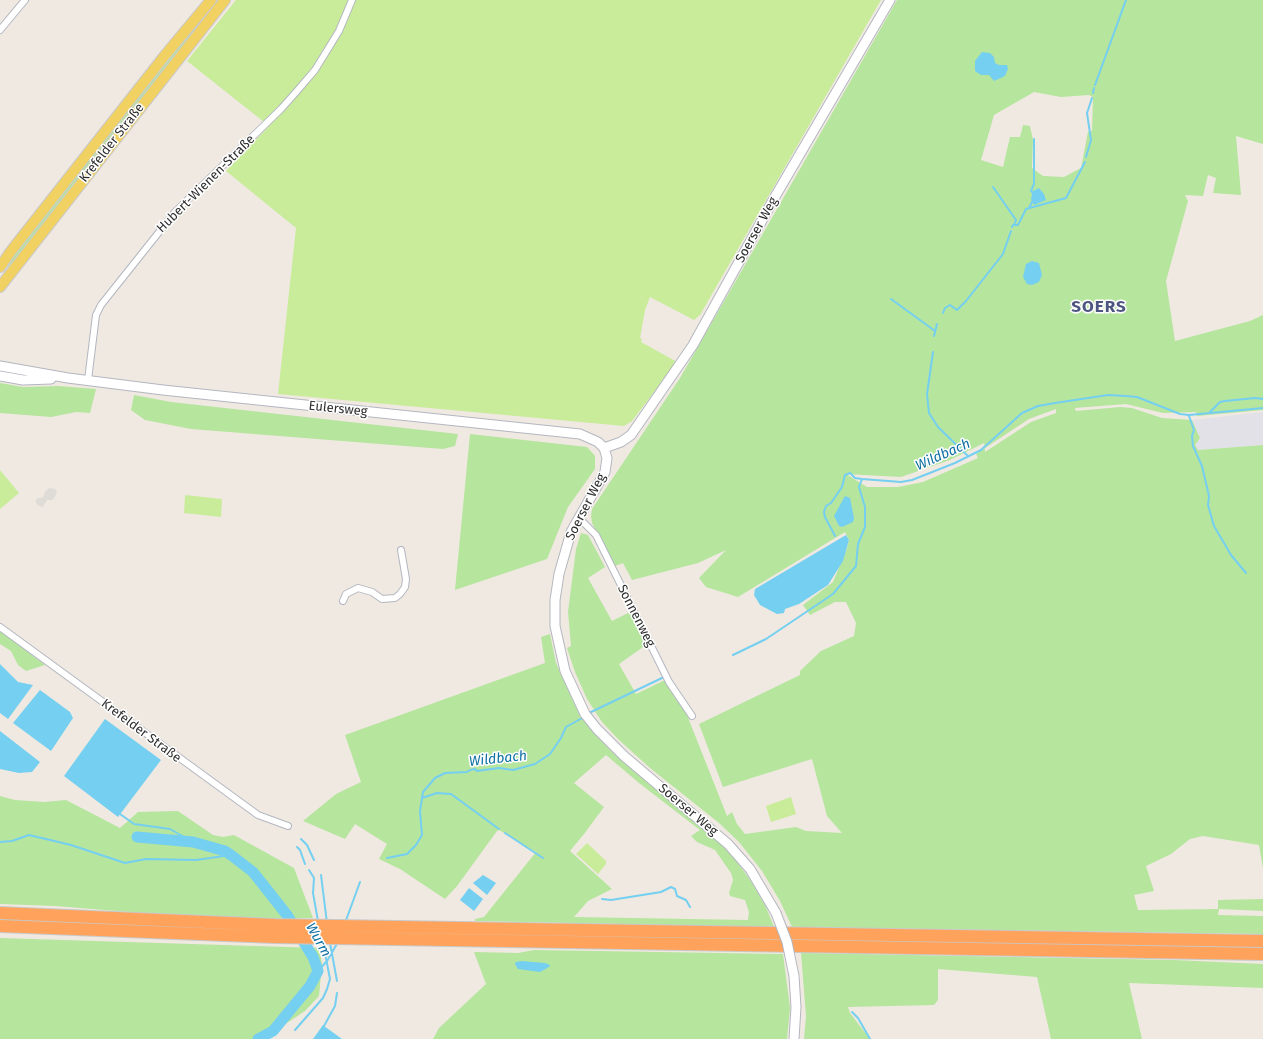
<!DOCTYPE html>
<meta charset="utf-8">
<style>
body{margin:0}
canvas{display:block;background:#efe9e1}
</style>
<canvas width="1263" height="1039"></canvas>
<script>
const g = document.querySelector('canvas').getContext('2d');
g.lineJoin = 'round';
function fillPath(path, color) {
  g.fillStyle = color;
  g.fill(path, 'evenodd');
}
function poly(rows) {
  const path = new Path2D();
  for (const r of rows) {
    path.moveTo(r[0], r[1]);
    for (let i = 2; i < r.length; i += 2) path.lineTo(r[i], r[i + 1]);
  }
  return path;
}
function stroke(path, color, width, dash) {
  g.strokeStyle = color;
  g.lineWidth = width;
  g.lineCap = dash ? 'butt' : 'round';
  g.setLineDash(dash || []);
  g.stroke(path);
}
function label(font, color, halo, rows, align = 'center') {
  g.font = font + ' "Fira Sans",sans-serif';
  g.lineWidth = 3;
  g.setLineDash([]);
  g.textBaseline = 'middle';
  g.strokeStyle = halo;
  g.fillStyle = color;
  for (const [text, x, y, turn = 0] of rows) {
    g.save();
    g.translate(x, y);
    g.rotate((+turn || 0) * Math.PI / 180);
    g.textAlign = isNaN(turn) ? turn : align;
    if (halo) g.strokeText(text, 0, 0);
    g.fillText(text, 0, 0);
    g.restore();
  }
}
fillPath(poly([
 [1263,412,1263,445,1198,450,1195,445,1200,438,1192,420]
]), '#e3e1e8');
fillPath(poly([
 [216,0,220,0,0,282,0,279,7,269,14,255],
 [897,0,1263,0,1263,144,1236,136,1241,195,1213,193,1216,178,1208,175,1203,196,1185,195,1188,201,1166,281,1175,341,1250,321,1263,315,1263,410,1197,416,1196,412,1163,413,1126,404,1075,408,1076,411,1120,407,1132,408,1162,418,1192,420,1200,438,1195,445,1198,450,1263,445,1263,868,1259,845,1203,836,1190,839,1171,854,1146,866,1154,891,1134,895,1138,910,1218,909,1218,900,1263,899,1263,911,1219,909,1218,915,1263,916,1263,934,792,927,780,901,762,871,739,842,719,823,650,768,619,740,602,722,587,699,575,672,567,648,571,646,568,612,576,549,581,533,588,535,605,567,588,578,612,621,630,612,646,645,619,664,636,694,665,680,687,715,727,816,732,812,737,824,745,834,796,827,806,831,842,833,827,816,812,759,723,787,699,724,800,675,800,671,821,651,854,636,856,623,846,602,835,602,810,615,803,605,833,582,847,548,849,540,845,532,738,597,706,587,699,578,726,550,698,563,632,580,623,563,615,566,592,523,591,516,592,509,680,378],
 [1034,92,1061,97,1089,95,1093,97,1092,131,1088,132,1081,168,1064,177,1043,176,1032,168,1033,140,1030,126,1023,125,1020,137,1010,137,1003,167,981,160,994,115],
 [1056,409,1056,413,1031,422,985,452,985,448,1029,419],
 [984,443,985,448,976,454,978,458,923,482,898,487,867,487,846,474,901,477,950,460],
 [0,383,23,387,58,386,96,389,90,413,76,412,51,417,0,413],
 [134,395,171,402,458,434,455,446,443,449,191,429,145,420,131,410],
 [470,434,587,447,595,456,595,469,568,507,547,559,455,590],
 [0,631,45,665,26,671,18,665,11,651,0,644],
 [550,634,556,663,581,718,609,749,721,844,734,858,751,881,766,907,774,927,475,921,475,919,484,917,536,852,499,830,497,831,457,886,445,899,400,869,379,859,387,844,355,824,345,839,303,821,336,794,361,782,345,735,545,663,541,637],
 [606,755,639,783,700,830,691,836,697,842,715,850,731,873,733,880,729,893,730,896,745,900,749,912,748,920,574,917,588,901,612,889,570,851,584,834,604,807,574,783],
 [0,796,15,800,44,802,66,800,120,828,138,812,178,811,213,835,223,837,234,835,294,868,313,918,275,919,154,914,55,906,0,904],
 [0,938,319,948,322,964,319,996,305,1011,263,1039,0,1039],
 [534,950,783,954,790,1008,787,1039,433,1039,439,1028,486,984,474,952,518,953],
 [801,953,1174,960,1263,964,1263,988,1129,983,1142,1039,1051,1039,1037,977,938,969,938,1000,934,1005,848,1007,850,1013,870,1039,804,1039,806,1016]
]), '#b6e59e');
fillPath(poly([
 [236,0,881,0,700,315,694,320,650,297,645,310,640,338,642,339,641,342,677,362,632,421,624,426,278,394,296,228,226,171,269,126,187,61],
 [0,470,19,493,0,509],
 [185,495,222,499,221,517,184,513],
 [791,797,796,814,771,822,766,806],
 [587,843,606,861,606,864,598,874,576,854]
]), '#c9ec9a');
fillPath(poly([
 [49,488,55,489,57,492,55,497,52,500,47,500,43,507,39,506,36,503,36,499,43,497,45,492]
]), '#dfdcd8');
fillPath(poly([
 [982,52,990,53,994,57,995,63,999,65,1007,65,1008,69,1005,76,994,81,989,75,981,75,975,71,975,61],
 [1039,188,1044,194,1046,200,1034,205,1031,199,1033,191],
 [1032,261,1039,263,1042,275,1039,282,1032,285,1027,284,1023,277,1026,264],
 [845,496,850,498,854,518,853,522,842,527,839,526,834,516],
 [846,535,849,540,843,561,828,585,799,604,785,609,784,613,777,614,760,605,754,595,755,589],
 [0,664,18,682,33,685,8,719,0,713],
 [40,690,70,712,73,718,51,751,13,723],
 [105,719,161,760,118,817,64,776],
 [0,731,40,762,32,772,19,773,0,769],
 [483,875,496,883,487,895,473,883],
 [469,888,483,899,474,911,460,900],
 [522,961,545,963,550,965,549,967,540,972,518,969,515,964,516,962],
 [323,1025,324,1026,342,1039,313,1039]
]), '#75cff0');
stroke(poly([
 [1095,85,1126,0],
 [1093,93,1094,88],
 [1086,157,1091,140,1087,113,1092,98],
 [993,187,1016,220,1014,225],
 [1033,193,1031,191,1034,184,1034,139],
 [1029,208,1033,200],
 [1012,227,1013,225,1018,225,1026,209,1066,198,1085,162],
 [891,299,935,331],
 [943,313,945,308,950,305,957,310,966,301,1003,254,1011,231],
 [934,336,937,324],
 [933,352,927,394,929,413,938,427,968,456],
 [1210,412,1220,402,1225,401,1255,398,1263,399],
 [1189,416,1194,430,1192,436,1193,446,1202,466,1209,496,1208,505,1214,526,1231,555,1246,573],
 [835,536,825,517,824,512,826,506,831,503,842,487,845,475,850,473,855,478,862,479],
 [733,655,766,639,833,594,856,566,858,544,865,527,865,507,859,487,862,479,901,482,912,480,955,463,981,450,1022,413,1038,406,1055,403,1108,395,1126,396,1137,397,1180,414,1189,415,1263,408],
 [589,713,664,677],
 [422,798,437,793,451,794,499,829],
 [120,814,134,824,170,829,193,842],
 [505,833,543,858],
 [301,839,307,845,314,860],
 [0,842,12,841,29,835,71,845,125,863,146,859,196,860,231,855],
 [297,847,300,850,305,864],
 [387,858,407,854,416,845,422,835,420,811,423,792,435,778,445,773,467,772,470,770,475,769,477,771,499,768,513,770,535,764,550,754,561,738,566,727,584,717],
 [309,870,314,878,313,893,318,921],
 [321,875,327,923],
 [602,899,611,900,661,892,671,887,675,889,677,896,686,900,690,907],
 [345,923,360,882],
 [330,943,337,981],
 [318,971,327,961,338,942],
 [852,1012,858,1018,870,1039],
 [324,1026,335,1006,337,993],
 [295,1030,323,998,327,989,330,979,323,943]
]), '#75cff0', 2);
stroke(poly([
 [137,837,193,842,225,851,231,855,253,872,287,915,313,957,318,971,310,986,273,1031,258,1039]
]), '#75cff0', 11);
const street = poly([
 [0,30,25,0],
 [88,380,96,315,101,305,175,212,281,109,297,91,315,70,339,31,352,0],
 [577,520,584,523,596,535,669,682,692,716],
 [343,601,346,594,358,588,372,592,382,599,395,598,400,594,405,587,406,579,401,550],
 [0,627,258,815,288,826]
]);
const secondary = poly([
 [0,366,68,378,163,390,580,434,598,442,604,448,607,458,605,472,571,532,559,574,555,600,555,626,565,671,585,714,597,729,624,756,728,844,750,869,776,913],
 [0,376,23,380,51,379],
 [604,448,621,442,631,435,693,345,776,195,890,0],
 [794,1039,796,1007,794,976]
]);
const primary = poly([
 [0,267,11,251,166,54,211,0],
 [0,287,225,0]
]);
const highway = poly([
 [0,913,275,925,1263,941],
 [0,926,275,937,1263,954]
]);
stroke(street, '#b4b7c1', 8);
stroke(secondary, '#b4b7c1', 11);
stroke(primary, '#c9c9c9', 12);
stroke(highway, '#c9c9c9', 14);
stroke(street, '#fff', 6);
stroke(secondary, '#fff', 9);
stroke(primary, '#f2d163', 10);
stroke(highway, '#ffa35c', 12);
const secondaryBridge = poly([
 [776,913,787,942,794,976]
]);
stroke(secondaryBridge, '#b4b7c1', 11, []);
stroke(secondaryBridge, '#fff', 9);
label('13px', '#2e2e2e', '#fff', [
 ["Krefelder Straße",112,143,-52],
 ["Hubert-Wienen-Straße",206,184,-45],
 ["Soerser Weg",757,230,-61],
 ["Eulersweg",338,409,6],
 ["Soerser Weg",586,507,-63],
 ["Sonnenweg",636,616,63],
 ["Krefelder Straße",141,731,37],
 ["Soerser Weg",688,810,40]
]);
label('italic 14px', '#0d6fa3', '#fff', [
 ["Wildbach",943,455,-24],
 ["Wildbach",498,759,-6],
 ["Wurm",318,940,61]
]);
g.letterSpacing = '1px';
label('bold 17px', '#4d5680', '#fff', [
 ["SOERS",1099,307]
]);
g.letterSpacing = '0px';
</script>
